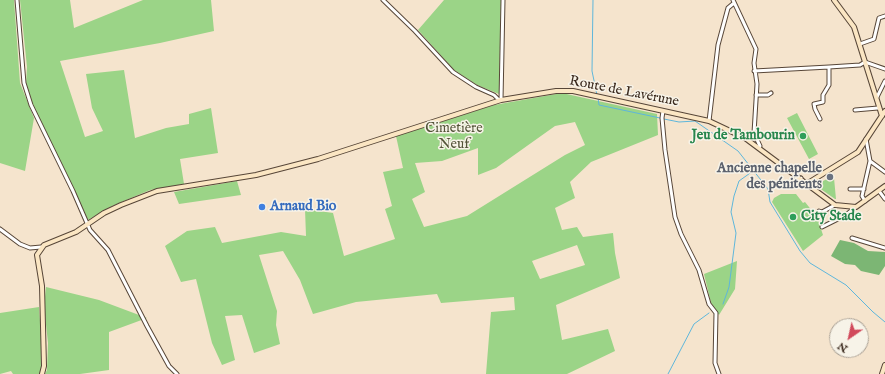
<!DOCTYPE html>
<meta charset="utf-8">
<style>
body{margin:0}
#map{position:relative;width:885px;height:374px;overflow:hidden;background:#f5e4cd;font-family:"IM FELL English",serif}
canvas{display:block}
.north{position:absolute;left:829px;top:318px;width:40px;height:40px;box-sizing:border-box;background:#f7f3e8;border:1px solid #aca397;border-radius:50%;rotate:214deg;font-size:11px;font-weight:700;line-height:16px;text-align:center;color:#3b2a1e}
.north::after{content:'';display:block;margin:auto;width:14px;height:18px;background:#d1495b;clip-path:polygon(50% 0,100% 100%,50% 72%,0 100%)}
</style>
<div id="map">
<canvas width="885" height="374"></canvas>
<div class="north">N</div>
</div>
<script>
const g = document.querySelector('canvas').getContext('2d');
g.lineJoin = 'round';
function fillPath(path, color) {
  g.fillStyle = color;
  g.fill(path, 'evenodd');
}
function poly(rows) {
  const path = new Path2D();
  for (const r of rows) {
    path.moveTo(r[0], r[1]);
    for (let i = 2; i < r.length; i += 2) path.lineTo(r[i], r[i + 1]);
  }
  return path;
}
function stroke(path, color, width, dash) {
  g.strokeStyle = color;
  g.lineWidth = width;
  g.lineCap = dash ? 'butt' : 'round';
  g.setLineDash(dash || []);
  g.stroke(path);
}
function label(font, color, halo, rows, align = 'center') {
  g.font = font + ' "IM FELL English",serif';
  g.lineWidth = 3;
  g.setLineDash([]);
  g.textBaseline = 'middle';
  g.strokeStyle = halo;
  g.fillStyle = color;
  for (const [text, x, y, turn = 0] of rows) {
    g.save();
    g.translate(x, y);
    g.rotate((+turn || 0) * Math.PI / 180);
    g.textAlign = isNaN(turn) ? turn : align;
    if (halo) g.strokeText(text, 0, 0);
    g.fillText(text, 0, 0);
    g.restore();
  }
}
fillPath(poly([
 [0,0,14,0,20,83,34,118,25,171,0,163],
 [20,0,70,0,74,28,143,0,211,0,214,31,160,43,60,61,85,137,103,131,92,108,86,74,124,70,135,138,166,128,189,124,189,114,211,108,218,153,180,159,184,184,150,190,112,206,88,220,32,103,26,84,27,67],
 [444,0,501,0,499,94,477,85,454,70,418,30],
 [562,93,657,114,658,135,591,162,570,182,575,198,555,208,562,230,577,227,583,237,613,233,615,253,620,278,556,305,562,340,608,329,615,351,567,374,486,374,491,312,515,310,514,297,441,303,437,294,356,302,313,314,300,280,283,251,259,255,277,311,276,325,280,344,254,353,242,315,225,316,235,360,222,365,212,343,196,279,181,282,165,246,187,231,215,227,222,243,281,232,306,236,305,209,333,213,344,256,395,239,385,209,392,206,383,172,403,168,396,136,494,105],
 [575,122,585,145,565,155,467,216,424,227,412,199,425,192,415,163,442,161,478,148,478,175,496,168,555,126],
 [577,245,585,265,540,279,532,261],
 [797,113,818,154,809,159,787,118],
 [834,178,836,199,835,199,815,185,827,179,829,181],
 [237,181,241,195,179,204,174,192],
 [781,194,796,194,803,203,805,202,813,212,817,211,819,215,817,217,823,235,803,251,772,202,774,198],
 [737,261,735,289,719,315,711,303,704,274],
 [46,287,99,300,147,318,109,332,109,370,80,374,45,374,47,370,48,343,44,306],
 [39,307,42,347,41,372,40,374,13,374,11,371,0,374,0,313]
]), '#9bd487');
fillPath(poly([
 [840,240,854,243,868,251,885,252,885,266,879,275,861,271,855,265,845,264,831,256]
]), '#7cb674');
stroke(poly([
 [593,0,592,71,597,95],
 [598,98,599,105,660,118],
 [664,119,679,122,695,121,738,151,768,189,770,202,800,251,810,263,846,285,873,312,885,322],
 [723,304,729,287,736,233,731,212,734,196,739,181,753,171],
 [668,374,694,324,709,313]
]), '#5eb6db', 1);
const street = poly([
 [17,0,24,83,31,105,73,191,90,230,108,250,147,326,169,366,177,374],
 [383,0,415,31,453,72,476,87,494,95,499,100],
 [733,0,756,49,754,63,757,84,754,133,760,146,759,148],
 [860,44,874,39,879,18,885,16],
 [754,71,829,67,860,65,865,62,885,69],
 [756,95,768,95,771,93],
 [877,97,885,81],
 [501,100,503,0],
 [855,110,878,108],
 [663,111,662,118,665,150,675,217,681,234,699,270,709,304,716,313,715,363,719,374],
 [820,119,815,109,814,104,823,102,823,95,829,85,829,67],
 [709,121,718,45,728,8,734,3],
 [870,161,885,172],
 [797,182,801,178],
 [850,189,864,189],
 [879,191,885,199],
 [865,201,862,196,870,161,866,139],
 [819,211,822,212,835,205],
 [822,227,846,215,851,211,852,208],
 [0,229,20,244,30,248,41,247],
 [852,238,885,248]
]);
const secondary = poly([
 [834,0,854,27,882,116],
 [808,183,858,152,885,111],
 [42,374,44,366,42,286,37,255,44,245,76,232,104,213,121,205,157,191,256,175,318,159,501,100,556,91,573,91,709,121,745,138,835,205,856,207,885,186],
 [882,374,885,365]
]);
stroke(street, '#574638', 5);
stroke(secondary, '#574638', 6);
stroke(street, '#fff', 3);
stroke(secondary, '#fbe6c3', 4);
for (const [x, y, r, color] of [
 [803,136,4,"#2e9e5b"],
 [830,177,4,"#6b7280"],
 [262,207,4,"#3f7fe0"],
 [793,217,4,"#2e9e5b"]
]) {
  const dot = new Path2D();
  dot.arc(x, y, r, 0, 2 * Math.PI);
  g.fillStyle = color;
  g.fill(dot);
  stroke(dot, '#f7f3e8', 1.5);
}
label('14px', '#3b2a1e', '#f7f3e8', [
 ["Route de Lavérune",624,92,11]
]);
label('14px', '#535438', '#f7f3e8', [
 ["Cimetière",454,129],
 ["Neuf",454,145]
]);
label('bold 14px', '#27864d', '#f7f3e8', [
 ["Jeu de Tambourin",795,136],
 ["City Stade",801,217,"left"]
], 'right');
label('bold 14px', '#5b616d', '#f7f3e8', [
 ["Ancienne chapelle",822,169],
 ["des pénitents",822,185]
], 'right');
label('bold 14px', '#366cbe', '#f7f3e8', [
 ["Arnaud Bio",270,207]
], 'left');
</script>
